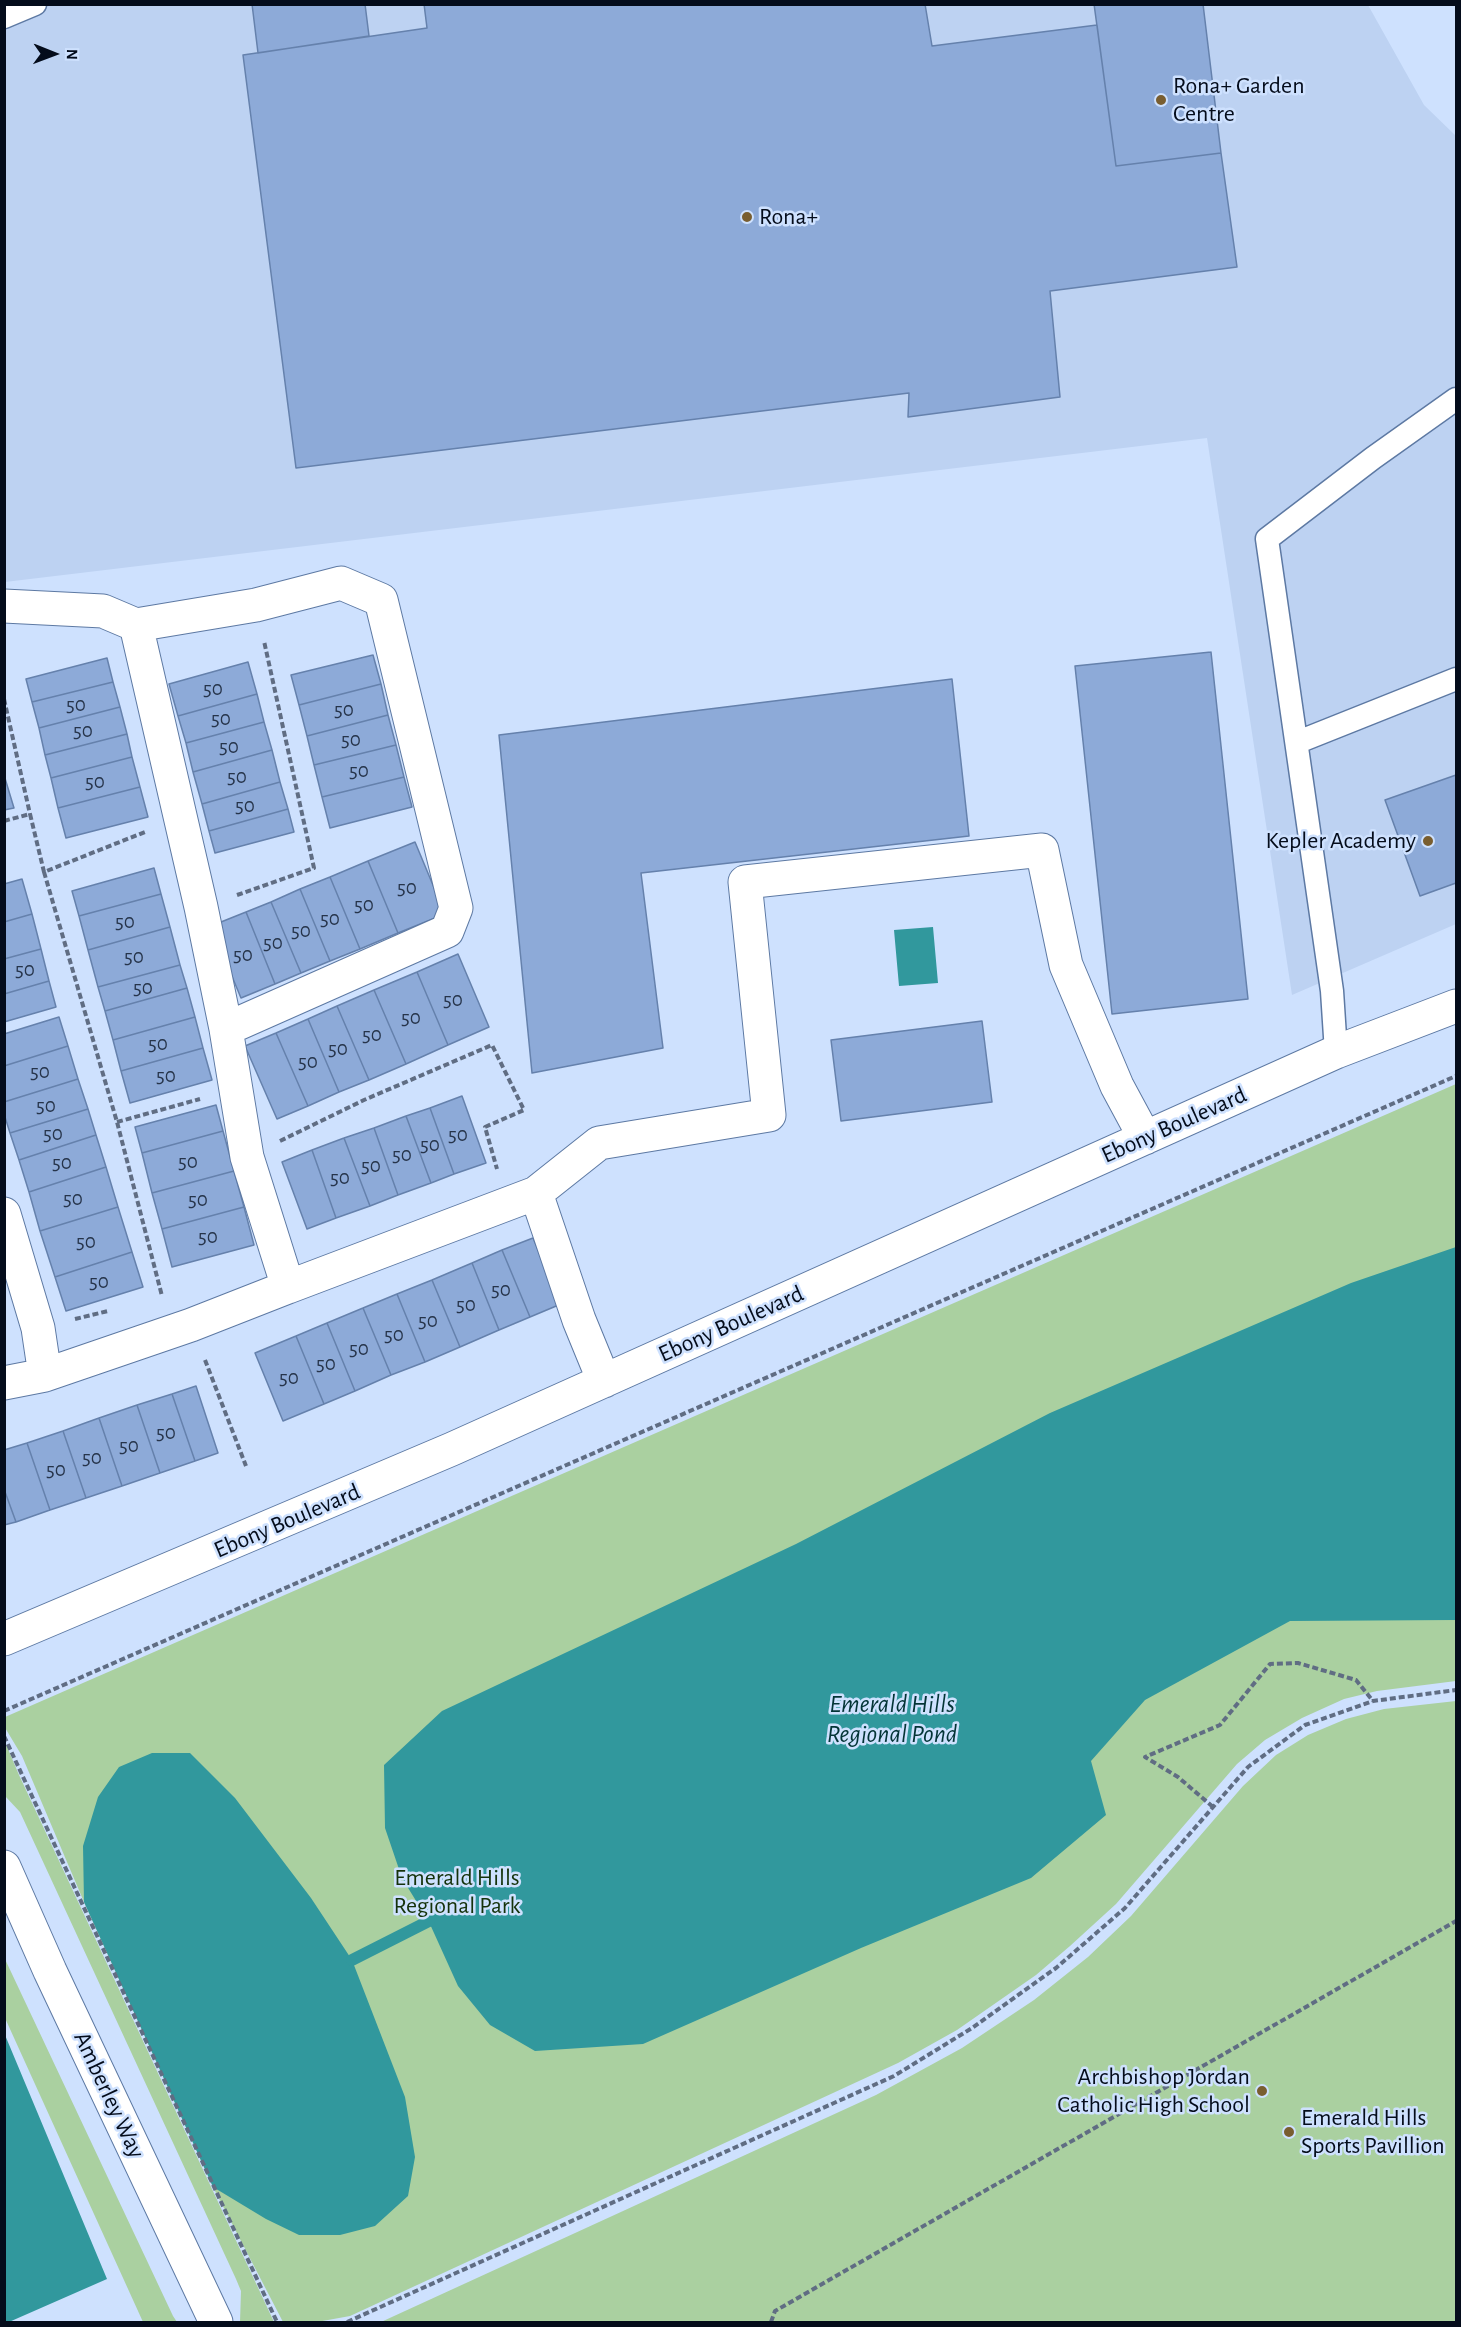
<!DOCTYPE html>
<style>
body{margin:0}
#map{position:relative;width:1461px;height:2327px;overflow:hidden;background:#cee1fe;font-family:"Alegreya Sans",sans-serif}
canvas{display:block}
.frame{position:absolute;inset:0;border:6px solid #040c1b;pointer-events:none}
.north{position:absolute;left:24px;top:24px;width:60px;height:60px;-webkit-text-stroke:4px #cee1fe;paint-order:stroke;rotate:91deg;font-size:16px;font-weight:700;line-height:24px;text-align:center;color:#040c1b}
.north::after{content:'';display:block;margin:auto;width:21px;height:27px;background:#040c1b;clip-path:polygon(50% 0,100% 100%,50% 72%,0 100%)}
</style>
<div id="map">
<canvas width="1461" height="2327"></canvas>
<div class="frame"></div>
<div class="north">N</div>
</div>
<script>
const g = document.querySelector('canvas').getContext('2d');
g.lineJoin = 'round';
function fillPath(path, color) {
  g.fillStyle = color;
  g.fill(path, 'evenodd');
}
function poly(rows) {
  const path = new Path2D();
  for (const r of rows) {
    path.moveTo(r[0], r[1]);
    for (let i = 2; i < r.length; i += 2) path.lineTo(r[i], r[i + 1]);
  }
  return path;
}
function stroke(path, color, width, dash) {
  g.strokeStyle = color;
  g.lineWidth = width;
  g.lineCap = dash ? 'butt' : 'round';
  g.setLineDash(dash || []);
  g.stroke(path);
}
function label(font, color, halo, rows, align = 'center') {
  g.font = font + ' "Alegreya Sans",sans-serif';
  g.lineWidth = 5;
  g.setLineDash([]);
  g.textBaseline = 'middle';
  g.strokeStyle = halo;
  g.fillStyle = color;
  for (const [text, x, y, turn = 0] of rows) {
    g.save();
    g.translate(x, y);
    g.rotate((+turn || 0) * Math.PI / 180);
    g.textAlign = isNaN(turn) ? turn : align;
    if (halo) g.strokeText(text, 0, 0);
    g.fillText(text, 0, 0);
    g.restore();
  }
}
fillPath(poly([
 [4,5,1368,5,1424,105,1456,136,1456,924,1292,995,1207,438,5,582]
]), '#bdd2f2');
fillPath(poly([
 [1456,1084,1456,1681,1377,1691,1344,1699,1302,1718,1265,1740,1237,1764,1116,1904,1070,1946,1036,1975,957,2030,898,2063,350,2316,317,2322,283,2322,213,2187,84,1902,22,1756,4,1726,5,1717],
 [1456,1701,1456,2322,381,2322,876,2095,962,2048,1034,2000,1088,1957,1131,1916,1243,1786,1276,1755,1308,1735,1346,1719,1384,1709],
 [5,1742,19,1775,274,2322,240,2322,241,2291,236,2279,20,1812,5,1796],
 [4,1957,173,2316,177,2322,143,2322,5,2018]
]), '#aad0a0');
fillPath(poly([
 [933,927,938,983,899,986,894,930],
 [1456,1247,1456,1620,1290,1621,1145,1700,1091,1761,1106,1815,1031,1878,861,1948,643,2044,535,2051,490,2025,458,1986,429,1922,402,1878,385,1828,384,1765,442,1711,796,1544,1050,1413,1351,1283],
 [152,1753,190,1753,235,1798,311,1898,352,1960,405,2097,415,2157,408,2196,375,2226,340,2235,299,2235,266,2219,213,2187,84,1902,83,1846,98,1797,119,1767],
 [5,2035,107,2279,9,2322,4,2322]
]), '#31989d');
stroke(poly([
 [352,1960,429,1921]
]), '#31989d', 12);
const building = poly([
 [252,4,365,4,369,36,258,53,252,4],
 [424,4,1094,4,1116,166,1221,153,1237,267,1050,291,1060,397,908,417,909,393,296,468,243,55,427,28,424,4],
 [925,4,1203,4,1221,153,1116,166,1097,25,932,46,925,4],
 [1211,652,1248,999,1112,1014,1075,666,1211,652],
 [373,655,381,684,299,705,291,675,373,655],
 [107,658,113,682,32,702,26,679,107,658],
 [248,662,257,694,178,716,169,684,248,662],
 [952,679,969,836,641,873,663,1048,532,1073,499,735,952,679],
 [113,682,120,707,39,728,32,702,113,682],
 [381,684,388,715,307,736,299,705,381,684],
 [257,694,264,722,186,743,178,716,257,694],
 [120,707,127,734,45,755,39,728,120,707],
 [388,715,396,745,314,765,307,736,388,715],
 [264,722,272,750,193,772,186,743,264,722],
 [127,734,132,757,51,778,45,755,127,734],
 [396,745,404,777,322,797,314,765,396,745],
 [272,750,280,782,202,804,193,772,272,750],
 [132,757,140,787,58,808,51,778,132,757],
 [4,775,14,808,4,810,4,775],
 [1456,775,1456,883,1420,896,1385,800,1456,775],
 [404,777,412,807,330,828,322,797,404,777],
 [280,782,288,809,209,831,202,804,280,782],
 [140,787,148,817,66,838,58,808,140,787],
 [288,809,294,832,215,853,209,831,288,809],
 [415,842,445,914,398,933,368,861,415,842],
 [368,861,398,933,360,949,330,877,368,861],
 [154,868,161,894,79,916,72,891,154,868],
 [330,877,360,949,330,961,300,889,330,877],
 [22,879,32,914,4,922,4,884,22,879],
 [300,889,330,961,301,973,271,902,300,889],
 [161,894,170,927,88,950,79,916,161,894],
 [271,902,301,973,275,984,246,912,271,902],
 [246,912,275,984,241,998,211,926,246,912],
 [32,914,41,949,4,959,4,922,32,914],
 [170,927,180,965,98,987,88,950,170,927],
 [41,949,49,981,4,994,4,959,41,949],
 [458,954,489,1027,448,1045,417,972,458,954],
 [180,965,187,988,105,1011,98,987,180,965],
 [417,972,448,1045,406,1064,374,990,417,972],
 [49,981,56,1007,4,1022,4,994,49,981],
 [187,988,195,1017,113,1040,105,1011,187,988],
 [374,990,406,1064,369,1080,337,1006,374,990],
 [337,1006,369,1080,339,1092,308,1019,337,1006],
 [59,1017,68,1046,4,1066,4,1034,59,1017],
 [195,1017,203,1048,121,1071,113,1040,195,1017],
 [308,1019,339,1092,308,1106,276,1033,308,1019],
 [982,1021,992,1102,841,1121,831,1040,982,1021],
 [276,1033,308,1106,277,1119,245,1046,276,1033],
 [68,1046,78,1079,4,1102,4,1066,68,1046],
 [203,1048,212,1080,130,1103,121,1071,203,1048],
 [78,1079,88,1109,10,1133,4,1114,4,1102,78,1079],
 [462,1096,486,1163,454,1174,430,1108,462,1096],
 [216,1105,223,1131,142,1153,135,1127,216,1105],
 [430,1108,454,1174,431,1183,406,1116,430,1108],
 [88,1109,96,1135,19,1160,10,1133,88,1109],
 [406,1116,431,1183,398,1195,374,1128,406,1116],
 [374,1128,398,1195,370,1206,344,1138,374,1128],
 [223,1131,234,1171,152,1193,142,1153,223,1131],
 [96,1135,106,1167,29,1192,19,1160,96,1135],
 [344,1138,370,1206,336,1218,312,1150,344,1138],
 [312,1150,336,1218,307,1229,282,1162,312,1150],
 [106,1167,118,1207,40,1231,29,1192,106,1167],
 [234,1171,244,1207,162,1229,152,1193,234,1171],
 [118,1207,132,1252,55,1277,40,1231,118,1207],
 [244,1207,254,1245,172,1267,162,1229,244,1207],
 [533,1238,561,1304,530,1317,502,1250,533,1238],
 [502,1250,530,1317,499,1330,472,1263,502,1250],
 [132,1252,143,1287,66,1311,55,1277,132,1252],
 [472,1263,499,1330,460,1347,432,1280,472,1263],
 [432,1280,460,1347,425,1362,397,1294,432,1280],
 [397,1294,425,1362,391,1375,363,1308,397,1294],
 [363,1308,391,1375,355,1391,327,1323,363,1308],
 [327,1323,355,1391,324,1404,296,1336,327,1323],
 [296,1336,324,1404,283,1421,255,1353,296,1336],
 [196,1386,218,1453,195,1461,172,1394,196,1386],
 [172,1394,195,1461,160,1473,137,1405,172,1394],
 [137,1405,160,1473,122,1486,99,1418,137,1405],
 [99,1418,122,1486,86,1498,63,1431,99,1418],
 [63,1431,86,1498,50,1510,27,1443,63,1431],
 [27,1443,50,1510,16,1522,4,1489,4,1450,27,1443],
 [4,1489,16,1522,4,1525,4,1489]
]);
fillPath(building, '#8daad8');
stroke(building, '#6581ac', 1.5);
const service = poly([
 [4,17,35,4],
 [1298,742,1456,679],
 [1336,1052,1332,991,1267,539,1373,458,1456,399]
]);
const minor = poly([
 [4,606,103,611,136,625,201,907,226,1029,247,1157,288,1287,191,1325,45,1375,38,1328,4,1214],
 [136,625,256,605,341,583,381,600,456,908,447,931,226,1029],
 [536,1193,599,1143,769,1115,745,882,1042,850,1066,965,1117,1086,1145,1138],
 [288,1287,536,1193,579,1320,604,1381],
 [4,1383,45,1375],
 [4,1639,452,1449,1336,1052,1456,1006]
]);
const tertiary = poly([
 [4,1867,50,1971,216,2322]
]);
stroke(service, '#5d79a3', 25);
stroke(minor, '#5d79a3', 35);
stroke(tertiary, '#5d79a3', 35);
stroke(poly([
 [4,699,30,814],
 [4,821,30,814,44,872,145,832],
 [44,872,117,1122,162,1296],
 [237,895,314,868,264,641],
 [117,1122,200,1099],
 [280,1141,364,1100,492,1045,524,1110,485,1127,497,1169],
 [75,1319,108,1311],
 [205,1360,246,1466],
 [4,1711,1456,1076],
 [4,1736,277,2322],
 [1213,1807,1178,1777,1145,1757,1220,1725,1270,1664,1298,1663,1356,1680,1373,1701],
 [347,2322,894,2076,972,2028,1056,1968,1125,1908,1248,1767,1305,1725,1373,1701,1456,1690],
 [771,2322,775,2311,1456,1921]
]), '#606d83', 4, [6, 3]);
stroke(service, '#fff', 22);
stroke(minor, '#fff', 33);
stroke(tertiary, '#fff', 33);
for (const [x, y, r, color] of [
 [1161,100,6,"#795e30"],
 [747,217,6,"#795e30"],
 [1428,841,6,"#795e30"],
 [1262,2091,6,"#795e30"],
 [1289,2132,6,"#795e30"]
]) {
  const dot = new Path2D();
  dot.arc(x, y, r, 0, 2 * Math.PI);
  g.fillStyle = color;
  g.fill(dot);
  stroke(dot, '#cee1fe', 2);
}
label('21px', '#26344a', null, [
 ["50",213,689],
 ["50",76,705],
 ["50",344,710],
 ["50",221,719],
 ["50",83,731],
 ["50",351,740],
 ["50",229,747],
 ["50",359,771],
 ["50",237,777],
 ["50",95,782],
 ["50",245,806],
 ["50",407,888],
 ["50",364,905],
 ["50",330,919],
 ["50",125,922],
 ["50",301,931],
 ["50",273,943],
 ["50",243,955],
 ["50",134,957],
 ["50",25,970],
 ["50",143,988],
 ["50",453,1000],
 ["50",411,1018],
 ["50",372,1035],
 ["50",158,1044],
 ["50",338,1049],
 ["50",308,1062],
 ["50",40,1072],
 ["50",166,1076],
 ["50",46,1106],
 ["50",53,1134],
 ["50",458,1135],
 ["50",430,1145],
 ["50",402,1155],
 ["50",188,1162],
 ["50",62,1163],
 ["50",371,1166],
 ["50",340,1178],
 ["50",73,1199],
 ["50",198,1200],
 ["50",208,1237],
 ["50",86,1242],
 ["50",99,1282],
 ["50",501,1290],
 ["50",466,1305],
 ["50",428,1321],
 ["50",394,1335],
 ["50",359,1349],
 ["50",326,1364],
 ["50",289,1378],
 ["50",166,1433],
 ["50",129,1446],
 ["50",92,1458],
 ["50",56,1470]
]);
label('24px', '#040c1b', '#cee1fe', [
 ["Rona+ Garden",1173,86],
 ["Centre",1173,114],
 ["Rona+",759,217],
 ["Kepler Academy",1416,841,"right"],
 ["Archbishop Jordan",1250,2077,"right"],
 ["Catholic High School",1250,2105,"right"],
 ["Emerald Hills",1301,2118],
 ["Sports Pavillion",1301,2146]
], 'left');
label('24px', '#040c1b', '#cee1fe', [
 ["Ebony Boulevard",1174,1125,-24],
 ["Ebony Boulevard",731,1324,-24],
 ["Ebony Boulevard",287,1521,-23],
 ["Amberley Way",109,2095,65]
]);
label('24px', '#14320a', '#cee1fe', [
 ["Emerald Hills",457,1878],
 ["Regional Park",457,1906]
]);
label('italic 26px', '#033436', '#cee1fe', [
 ["Emerald Hills",892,1704],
 ["Regional Pond",892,1734]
]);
</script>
